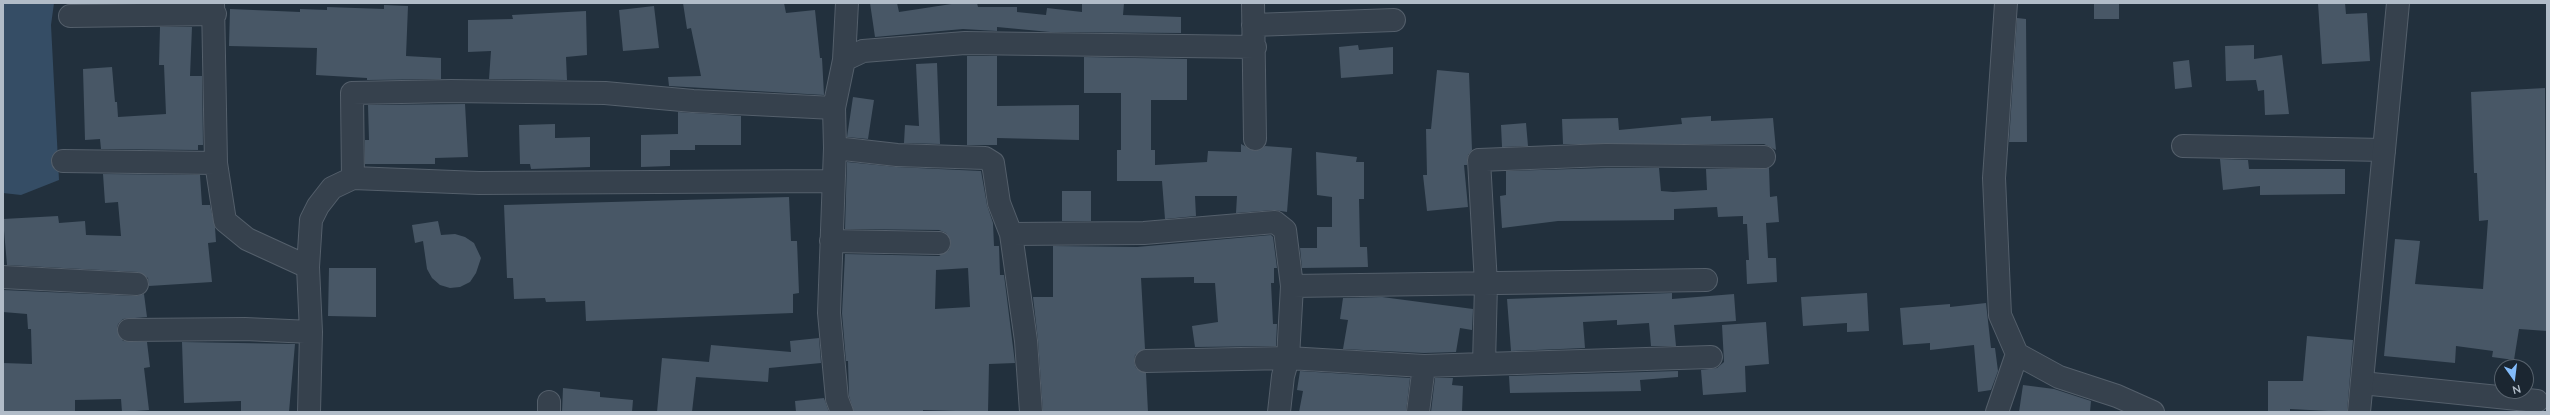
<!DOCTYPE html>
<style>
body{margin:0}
#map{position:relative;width:2550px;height:415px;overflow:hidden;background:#22303d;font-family:Mulish,sans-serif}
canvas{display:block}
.frame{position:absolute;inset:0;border:4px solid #b1bcc8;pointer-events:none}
.north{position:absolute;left:2494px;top:359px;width:40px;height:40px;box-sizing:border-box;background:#1b2631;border:1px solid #57626d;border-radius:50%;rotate:166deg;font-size:11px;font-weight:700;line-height:16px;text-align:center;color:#b1bcc8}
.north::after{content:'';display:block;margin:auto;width:14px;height:18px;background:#83bcfb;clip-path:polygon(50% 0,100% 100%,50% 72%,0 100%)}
</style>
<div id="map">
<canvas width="2550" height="415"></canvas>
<div class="frame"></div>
<div class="north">N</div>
</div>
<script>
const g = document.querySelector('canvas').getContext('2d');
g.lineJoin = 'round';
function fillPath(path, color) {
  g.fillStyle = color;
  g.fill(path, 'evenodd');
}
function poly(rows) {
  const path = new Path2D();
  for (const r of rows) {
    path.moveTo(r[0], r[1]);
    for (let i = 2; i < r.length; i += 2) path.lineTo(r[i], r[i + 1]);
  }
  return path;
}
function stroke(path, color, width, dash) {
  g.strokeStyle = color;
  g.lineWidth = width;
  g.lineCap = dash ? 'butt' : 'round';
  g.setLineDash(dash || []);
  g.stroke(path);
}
fillPath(poly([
 [3,3,54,3,51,25,59,180,21,195,3,193]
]), '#354d65');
fillPath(poly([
 [683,3,784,3,786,13,815,10,820,58,822,58,824,95,669,86,668,77,701,76,691,28,687,29],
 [870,3,897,3,899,12,958,3,977,3,978,7,1017,7,1017,12,1046,15,1047,8,1082,12,1082,3,1124,3,1123,15,1181,17,1181,33,1050,32,997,27,997,31,963,29,875,37],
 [2094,3,2119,3,2119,19,2094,19],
 [2318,3,2345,3,2346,14,2367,13,2370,61,2322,64],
 [384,5,408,6,406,56,441,58,441,79,367,80,367,78,316,75,317,48,229,46,230,9,300,12,300,9,327,10,327,7,384,9],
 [654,6,659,48,623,51,619,10],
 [586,11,587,55,566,57,567,80,489,79,491,51,468,52,468,20,513,19,512,15],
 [2017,18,2026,19,2027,142,2009,142],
 [160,27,192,27,190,76,202,76,203,145,198,145,198,150,101,149,100,139,85,140,83,69,112,67,115,102,117,102,118,117,166,114,164,65,159,65],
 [1358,45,1359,50,1393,47,1393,74,1341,78,1339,47],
 [2254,45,2254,59,2282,55,2289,114,2265,115,2264,90,2258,91,2256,80,2226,81,2225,46],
 [967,56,997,56,997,106,1079,105,1079,140,997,138,997,145,967,145],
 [1084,57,1187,59,1187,100,1151,100,1151,150,1155,150,1155,165,1207,162,1208,151,1241,152,1241,144,1255,151,1265,146,1292,148,1287,212,1274,210,1236,213,1237,196,1195,196,1196,216,1165,219,1162,181,1117,181,1117,150,1121,150,1121,93,1084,93],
 [2189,60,2192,87,2175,89,2173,62],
 [937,63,940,144,904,143,905,125,919,126,916,64],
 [1437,70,1469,73,1472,150,1468,155,1467,165,1464,165,1468,207,1427,211,1423,175,1427,175,1426,129,1431,129],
 [2545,88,2547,331,2519,329,2514,360,2492,357,2493,351,2456,346,2455,363,2384,356,2395,239,2420,241,2415,284,2483,289,2488,220,2479,221,2477,173,2474,173,2471,92],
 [853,97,874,100,868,139,847,137],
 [465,104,468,157,435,158,435,164,365,164,365,140,369,140,368,105],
 [678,112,741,116,741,145,695,145,695,150,670,150,670,166,641,167,641,135,678,134],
 [1711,116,1711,121,1773,118,1776,150,1764,144,1563,144,1562,119,1618,118,1619,130,1682,124,1681,118],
 [1526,123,1528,146,1502,147,1501,125],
 [555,124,555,138,590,137,590,167,531,169,530,164,520,164,519,125],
 [1316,152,1357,157,1356,162,1364,162,1364,199,1359,199,1360,247,1367,247,1368,267,1302,268,1300,248,1317,248,1317,227,1332,227,1332,197,1317,195],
 [2220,159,2248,160,2249,169,2345,169,2345,194,2260,195,2260,186,2223,190],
 [847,162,897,167,981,171,987,205,993,223,994,246,999,246,1000,275,1004,275,1015,363,989,364,988,412,923,410,923,412,854,412,849,396,848,361,846,361,842,313,845,254,939,256,949,250,951,243,946,233,939,230,845,229],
 [968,268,970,307,935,309,936,270],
 [1606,168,1659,168,1661,191,1673,192,1707,190,1706,169,1769,168,1770,197,1777,196,1779,222,1766,223,1768,258,1776,258,1777,282,1747,284,1746,260,1749,260,1747,224,1743,224,1743,216,1718,217,1717,207,1674,209,1674,220,1558,221,1502,228,1500,196,1506,195,1506,171],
 [103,174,200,175,202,205,210,205,215,227,216,242,208,243,212,282,149,286,148,278,138,272,7,265,3,219,58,216,59,223,85,221,86,235,121,236,118,202,105,203],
 [1062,191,1091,191,1091,221,1062,221],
 [789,197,791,241,797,241,799,293,793,294,793,313,586,321,585,301,546,302,545,298,514,299,513,278,507,278,504,205],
 [438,221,441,235,455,234,465,237,474,243,481,258,476,273,470,282,460,287,450,288,440,285,432,278,427,269,423,241,415,243,412,225],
 [1271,235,1273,237,1277,268,1274,268,1274,283,1271,283,1273,324,1277,324,1276,346,1195,347,1192,326,1218,322,1215,283,1194,283,1194,277,1141,278,1145,349,1135,355,1134,362,1136,368,1146,373,1148,412,1043,412,1038,340,1033,297,1053,297,1053,246,1137,247],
 [329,268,376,268,376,317,328,316],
 [3,290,136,296,144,294,147,317,123,319,118,324,117,330,123,341,147,342,150,367,144,368,149,410,122,412,121,399,75,400,75,412,3,412,3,363,32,364,31,329,28,329,27,314,3,312],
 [1672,293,1672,299,1734,294,1736,321,1674,325,1676,346,1651,346,1649,323,1617,325,1617,320,1583,322,1585,348,1511,351,1507,299],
 [1867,293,1869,331,1847,332,1847,323,1803,326,1801,297],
 [1382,297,1473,309,1472,330,1460,328,1456,352,1424,353,1343,349,1348,320,1340,319,1343,298],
 [1986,303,1991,348,1995,348,1998,371,1991,390,1978,392,1974,345,1930,350,1930,343,1903,345,1900,308,1950,304,1950,307],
 [1766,322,1769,364,1745,366,1746,392,1703,395,1701,370,1717,368,1724,362,1722,325],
 [2307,336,2353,340,2347,412,2290,409,2290,412,2268,412,2268,381,2303,381],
 [819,338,821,363,769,368,768,382,696,377,692,412,657,412,662,358,709,362,711,345,791,352,790,341],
 [182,342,295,344,289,412,241,412,241,401,184,403],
 [1300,371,1410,378,1406,412,1299,412,1303,391,1297,390],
 [1678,371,1678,377,1640,380,1641,391,1510,393,1509,376],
 [1435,378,1453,378,1452,385,1463,386,1462,412,1431,412],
 [2023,385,2054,389,2091,401,2090,412,2019,412],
 [563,388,600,392,600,397,633,400,632,412,562,412],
 [824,398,829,412,796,412,795,401]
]), '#485766');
const minor = poly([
 [213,3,216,163,225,221,247,239,308,267,311,332,309,412],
 [1253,3,1255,139],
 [2006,3,1994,178,2000,315,2017,354,2059,377,2117,396,2153,412],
 [70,16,215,14],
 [1253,25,1394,20],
 [844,60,847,3],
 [834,108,835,148,829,313,837,399,842,412],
 [2183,146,2384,150],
 [835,148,897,155,985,158,993,163,999,203,1011,234,1026,341,1031,412],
 [63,161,216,163],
 [353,178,352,93,451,91,605,93,693,101,834,108,844,60,863,51,965,43,1255,47],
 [1011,234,1144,233,1275,222,1285,230,1292,286],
 [831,241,939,243],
 [308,267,311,220,318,206,332,188,353,178,479,183,832,181],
 [3,277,137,284],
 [129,330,245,329,311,332],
 [1146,361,1288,358,1424,366,1484,364,1486,284,1479,160,1606,155,1764,157],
 [1484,364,1711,357],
 [2362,383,2537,401],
 [549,412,549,402],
 [1279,412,1283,376,1288,358,1292,286,1706,280],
 [1418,412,1424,366],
 [1997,412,2017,354]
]);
const tertiary = poly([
 [2359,412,2398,3]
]);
stroke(minor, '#545f6b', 24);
stroke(tertiary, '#545f6b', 24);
stroke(minor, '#36414d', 22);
stroke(tertiary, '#36414d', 22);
</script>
